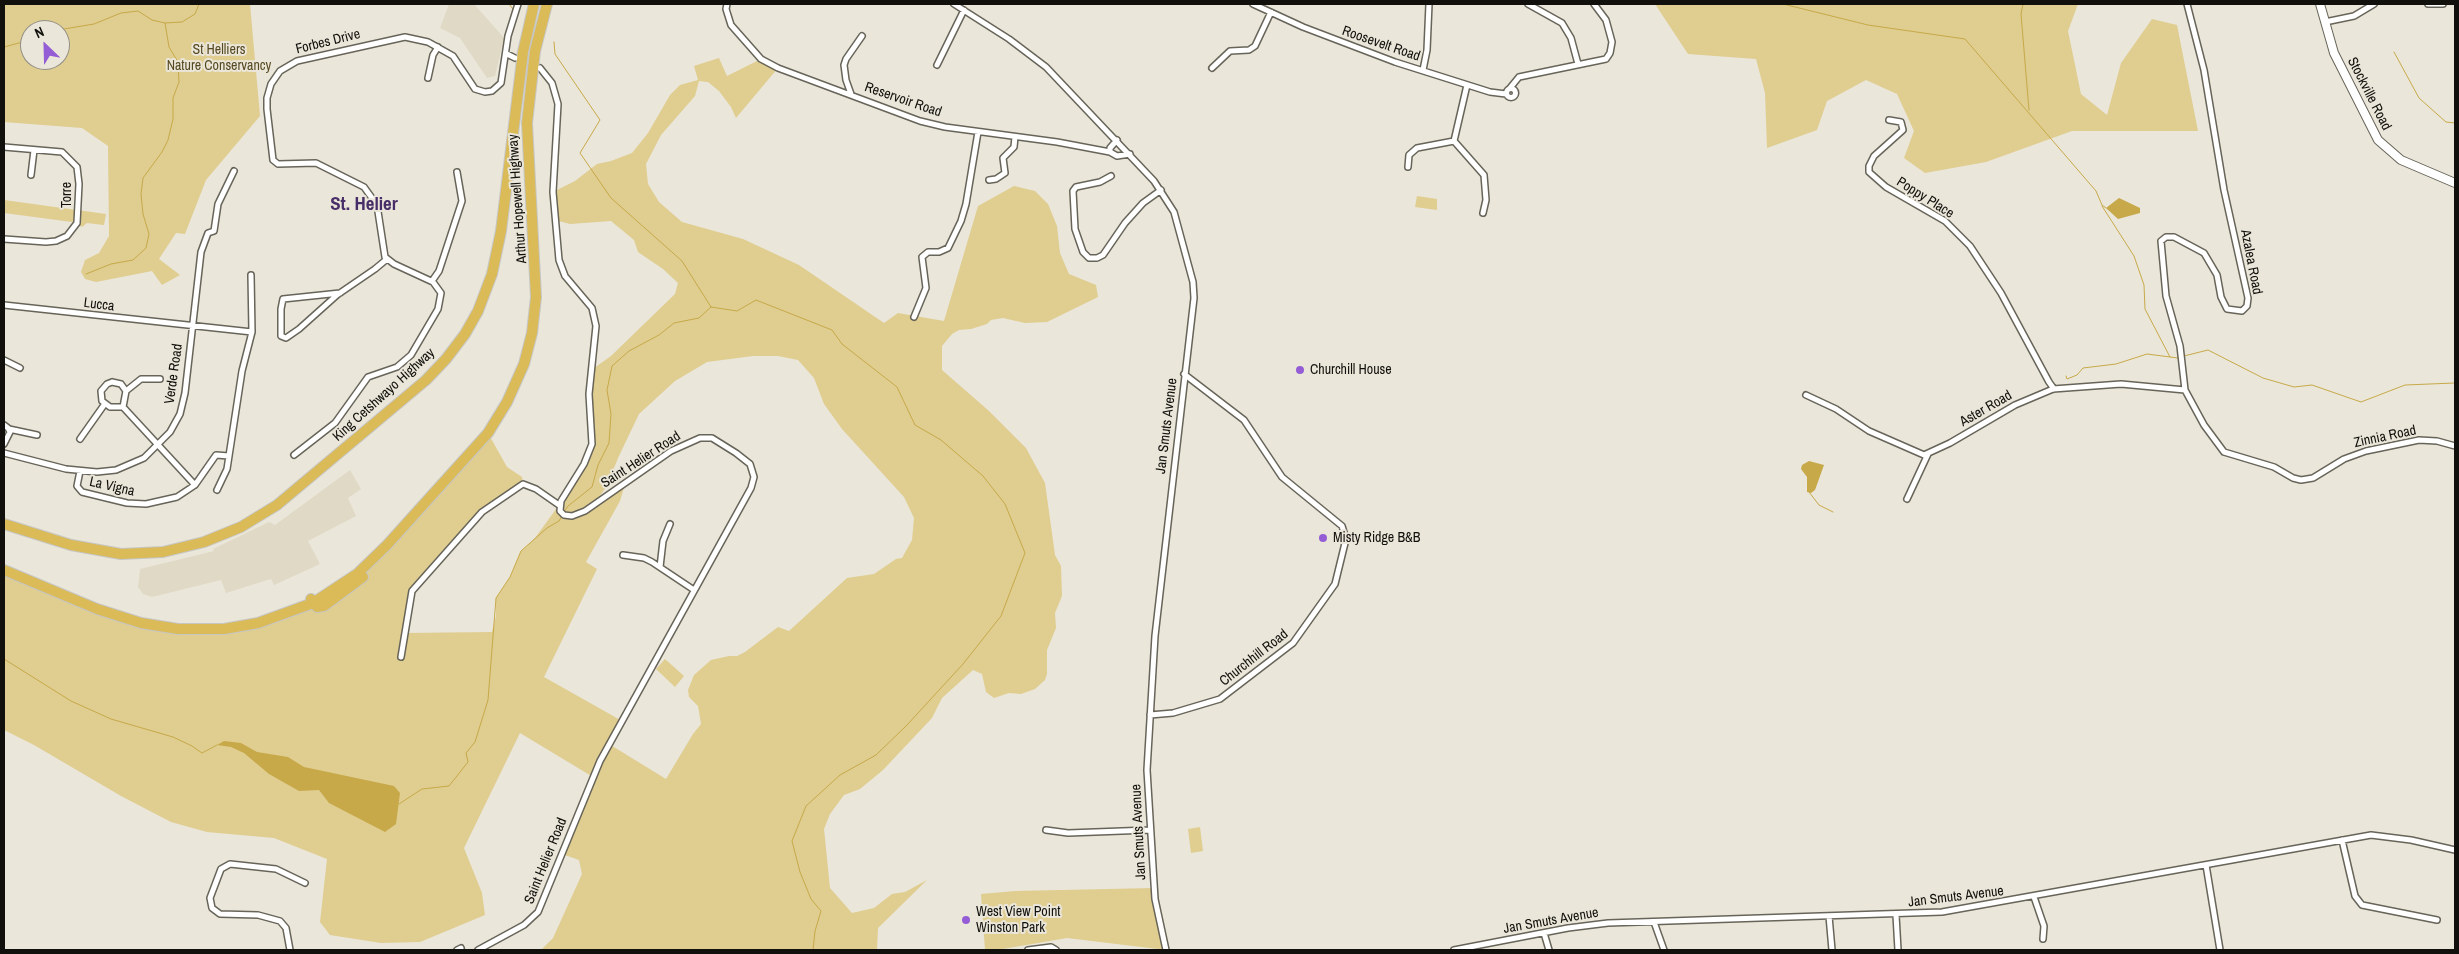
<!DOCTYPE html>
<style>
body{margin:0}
#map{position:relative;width:2459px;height:954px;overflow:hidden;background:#eae6d9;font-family:"Archivo Narrow",sans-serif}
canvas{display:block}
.frame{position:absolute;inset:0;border:5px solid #11100c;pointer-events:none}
.north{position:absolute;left:20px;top:20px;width:50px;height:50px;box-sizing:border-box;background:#eae6d9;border:1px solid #939087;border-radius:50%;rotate:336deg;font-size:14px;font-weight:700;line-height:20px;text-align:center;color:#11100c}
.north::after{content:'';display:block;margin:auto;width:18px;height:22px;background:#945dd5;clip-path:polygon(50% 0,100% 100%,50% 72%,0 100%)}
</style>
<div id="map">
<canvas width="2459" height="954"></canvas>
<div class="frame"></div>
<div class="north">N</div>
</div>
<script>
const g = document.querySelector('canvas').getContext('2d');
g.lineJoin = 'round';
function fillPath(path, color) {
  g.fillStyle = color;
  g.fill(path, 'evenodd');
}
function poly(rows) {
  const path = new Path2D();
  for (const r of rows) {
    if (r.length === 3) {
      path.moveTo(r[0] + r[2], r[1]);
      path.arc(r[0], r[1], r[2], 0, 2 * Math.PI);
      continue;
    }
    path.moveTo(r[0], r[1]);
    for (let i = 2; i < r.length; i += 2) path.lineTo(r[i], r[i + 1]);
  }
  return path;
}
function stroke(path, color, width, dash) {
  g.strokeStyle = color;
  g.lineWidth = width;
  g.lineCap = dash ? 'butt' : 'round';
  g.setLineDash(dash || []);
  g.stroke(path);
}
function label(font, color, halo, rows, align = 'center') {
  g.font = font + ' "Archivo Narrow",sans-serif';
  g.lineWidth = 4;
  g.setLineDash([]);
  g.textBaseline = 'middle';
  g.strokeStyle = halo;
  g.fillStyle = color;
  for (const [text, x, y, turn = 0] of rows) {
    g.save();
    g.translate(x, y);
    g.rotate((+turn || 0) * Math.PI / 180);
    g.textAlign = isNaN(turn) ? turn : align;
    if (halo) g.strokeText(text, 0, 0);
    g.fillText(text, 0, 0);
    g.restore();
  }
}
fillPath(poly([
 [449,4,474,4,504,38,495,76,487,78,460,38,440,28],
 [350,470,361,489,348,498,356,516,308,541,320,564,274,585,271,579,226,593,221,580,152,597,143,594,138,587,140,569,214,551,213,549,269,522,275,525]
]), '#e0d9c6');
fillPath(poly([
 [4,4,250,4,260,116,206,180,185,234,176,233,159,259,180,275,162,285,152,271,96,282,85,279,81,272,85,260,99,253,109,236,108,146,82,128,4,122],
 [30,30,60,30,60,60,30,60],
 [1655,4,2078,4,2068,31,2081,94,2107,115,2121,63,2152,19,2177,25,2198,131,2072,131,1986,162,1925,173,1904,158,1914,131,1897,94,1866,80,1827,101,1817,130,1767,148,1765,93,1756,59,1688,54],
 [719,58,727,76,761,59,778,68,736,118,731,107,719,91,708,82,699,81,695,96,661,135,646,164,648,184,659,202,682,222,743,239,799,265,884,323,898,313,944,321,978,206,1014,186,1035,191,1048,204,1057,226,1060,253,1069,274,1096,285,1098,297,1047,322,1025,323,1003,318,991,320,987,324,971,329,959,330,952,334,942,346,942,370,989,411,1026,448,1045,483,1055,555,1061,566,1062,596,1055,613,1056,628,1047,650,1047,674,1045,680,1035,689,1021,694,1009,693,994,698,986,692,982,674,973,670,942,698,932,718,883,770,860,789,844,795,830,814,824,829,830,888,852,913,874,908,892,894,905,892,927,880,878,928,877,950,541,950,553,938,582,874,579,860,562,854,593,777,520,733,464,848,482,893,485,915,420,942,381,943,330,935,320,922,327,859,274,838,207,832,171,822,121,796,34,745,4,730,4,570,120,618,199,630,280,616,357,574,488,433,507,467,522,477,523,484,489,506,412,591,405,633,492,632,496,616,496,598,510,577,521,551,535,538,559,505,591,449,590,371,611,356,675,294,678,283,663,269,638,252,634,240,611,221,570,224,555,220,553,192,575,181,597,164,611,161,632,153,648,133,670,95,680,85,698,80,694,66],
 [753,356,778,356,798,360,814,378,824,404,842,429,904,497,914,518,912,540,902,558,896,559,874,574,847,578,789,631,778,627,745,652,737,656,729,656,711,660,694,675,688,690,689,697,698,706,701,724,693,734,666,779,609,744,622,721,544,677,597,569,586,562,620,501,625,484,594,504,607,486,618,458,639,414,675,381,707,362],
 [1417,196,1437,199,1437,210,1415,207],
 [4,200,106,214,104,225,87,223,82,227,72,222,4,213],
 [665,659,684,676,675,687,656,669],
 [1200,827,1203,851,1191,853,1188,829],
 [1154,888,1166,950,1067,938,997,950,985,950,981,894,1015,891]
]), '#e0cd90');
fillPath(poly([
 [2119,198,2140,208,2140,213,2118,219,2106,208],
 [1809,461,1824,465,1815,490,1811,493,1807,492,1807,477,1801,469,1802,465],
 [224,741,241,743,257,752,288,757,304,767,394,786,400,793,396,824,385,832,329,803,319,790,299,791,269,774,244,753,231,747,217,745]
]), '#c7a949');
stroke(poly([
 [509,4,513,9],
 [1783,4,1868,25,1965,39,2096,191,2102,205,2106,208],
 [2023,4,2021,14,2029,110],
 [58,30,94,24,121,13,138,11,152,20,165,23,182,22,195,14,199,4],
 [554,42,555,54,600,120,580,153,611,198,682,261,711,307,737,311,756,300,832,330,842,344,897,387,915,425,941,440,983,476,1005,504,1025,553,1001,616,963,664,907,725,876,755,840,775,806,806,792,841,800,872,811,899,821,911,815,931,813,950],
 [4,47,30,40],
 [2394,52,2419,98,2446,122,2455,123],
 [2102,206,2134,256,2144,285,2145,309,2170,357],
 [86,274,111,264,133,260,146,248,149,234,143,214,141,194,143,178,162,152,168,140,173,119,173,98,179,82,178,62,169,47,165,23],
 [2184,356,2208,350,2263,378,2294,387,2312,385,2361,402,2405,385,2455,383],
 [2066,376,2067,379,2077,375,2083,368,2116,364,2147,354,2178,358],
 [1809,492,1819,505,1833,512],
 [564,512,568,506,592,487,598,465,609,443,611,414,607,390,612,366,629,351,659,335,674,323,699,318,711,307],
 [4,659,71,701,111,719,173,737,192,746,202,753,217,745],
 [399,804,422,789,449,786,468,762,466,753,475,742,488,700,496,598,510,577,521,551,547,528,559,521,562,516]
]), '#c7a949', 1);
const street = poly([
 [727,4,726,9,731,25,761,59,778,68,920,121,945,127,1057,142,1110,152,1117,156,1130,154],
 [954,4,1009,39,1046,67,1154,181,1174,212,1193,282,1194,298,1155,636,1147,770,1155,899,1166,950],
 [1253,4,1303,27,1395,62,1490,92,1506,94],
 [1528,4,1562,23,1571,38,1578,64],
 [2187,4,2204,70,2224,190,2248,298,2247,306,2242,311,2227,309,2221,297,2217,275,2204,253,2174,237,2166,237,2161,241,2166,296,2180,346,2185,390,2204,425,2224,452,2274,467,2293,478,2301,480,2313,478,2344,459,2366,451,2419,440,2437,441,2455,446],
 [2428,4,2443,4],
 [2325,22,2354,16,2374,4],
 [507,54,515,58],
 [937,65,964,10],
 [1212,68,1230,51,1249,50,1255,46,1271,12],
 [1423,70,1427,50,1429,4],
 [428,78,433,55,438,47],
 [1510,88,1519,77,1606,59,1610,53,1612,42,1606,20,1594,4],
 [1511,93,4.5],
 [851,94,846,80,844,65,846,59,862,36],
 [1889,120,1901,122,1903,130,1874,156,1869,166,1869,172,1886,187,1945,221,1970,246,2001,293,2049,382,2054,389],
 [1454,141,1484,175,1486,200,1483,213],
 [4,147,62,152,77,167,79,184,77,223,67,236,56,241,46,242,4,239],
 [1110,152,1110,148,1117,140],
 [1408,167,1409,155,1417,148,1454,141,1467,85],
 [31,175,34,150],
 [1111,176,1100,182,1076,187,1073,191,1075,229,1083,252,1089,258,1097,258,1103,255,1125,223,1143,203,1161,190],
 [989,180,996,179,1005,173,1003,158,1014,147,1015,137],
 [251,275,252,332],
 [432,281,439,271,462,201,457,172],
 [340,293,283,299,281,309,281,336,286,338,299,329,337,295,375,269,387,259],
 [4,305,252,332,242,371,227,469,217,490],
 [914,317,926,288,922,257,928,252,939,252,948,248,961,221,966,204,978,132],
 [4,360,20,368],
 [112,382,121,384,126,391,123,407,110,407,102,401,101,391,107,384,112,382],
 [126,391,141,379,160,379],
 [1806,395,1836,409,1869,431,1924,455,1950,443,2015,405,2053,389,2121,384,2185,390],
 [123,407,195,485],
 [4,425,8,428,10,432,4,444],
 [9,429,37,435],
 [80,439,104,405],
 [4,453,66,469,97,472,116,470,144,458,170,432,180,414,185,393,201,252,208,233,214,231,218,204,234,171],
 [294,455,335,423,368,377,397,367,411,355,438,309,441,293,433,282,394,264,385,257,377,205,364,187,316,163,278,164,273,160,267,109,267,98,271,84,280,71,297,61,405,37,428,42,453,56,475,89,485,92,492,91,501,83,508,36,518,4],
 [80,471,77,486,82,492,127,503,146,504,177,497,195,485,216,455,229,456],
 [1907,499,1928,454],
 [623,555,644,558,652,562,694,590],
 [660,567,663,541,670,524],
 [401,657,412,591,482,512,523,484,536,489,559,505],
 [1150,715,1173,713,1220,699,1293,643,1335,584,1346,539,1342,526,1282,477,1244,420,1184,374],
 [1046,830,1068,833,1149,830],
 [2342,840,2355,896,2362,905,2437,920],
 [2206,865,2220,950],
 [2034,897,2044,926,2043,939],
 [1896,915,1898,950],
 [1829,916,1832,950],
 [1654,922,1664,950],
 [1544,933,1549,950],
 [290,950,286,928,280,921,258,915,220,914,212,908,210,898,221,869,230,864,276,869,305,883],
 [457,950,461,948],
 [478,950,524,925,538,912,600,761,751,488,754,477,750,464,736,453,712,438,700,438,671,451,585,511,572,516,564,515,560,511,561,501,584,464,592,444,589,394,596,326,592,308,565,276,559,260,553,192,558,104,552,83,540,68],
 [1028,950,1051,947,1056,950],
 [1454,950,1568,928,1608,923,1942,912,2371,835,2411,840,2455,850]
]);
const secondary = poly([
 [2320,4,2334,53,2378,140,2401,160,2455,183]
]);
const highway = poly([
 [4,524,71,545,121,554,163,552,204,542,241,527,277,505,426,380,446,359,465,334,478,311,492,274,501,231,523,52,534,4],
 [4,570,97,609,141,623,178,629,224,629,258,623,313,603,357,574,387,545,488,433,507,402,524,364,532,333,536,297,527,123,535,51,547,4],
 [311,599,317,607,324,606,363,577]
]);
stroke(street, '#676459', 8);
stroke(secondary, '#676459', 10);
stroke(highway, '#c6c6c5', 12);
stroke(street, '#fff', 5);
stroke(secondary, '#fff', 8);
stroke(highway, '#dabb57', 10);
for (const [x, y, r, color] of [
 [1300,370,5,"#945dd5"],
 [1323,538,5,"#945dd5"],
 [966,920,5,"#945dd5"]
]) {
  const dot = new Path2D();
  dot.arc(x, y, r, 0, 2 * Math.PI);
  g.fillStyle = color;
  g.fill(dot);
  stroke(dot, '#eae6d9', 2);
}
label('14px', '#11100c', '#eae6d9', [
 ["Forbes Drive",328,42,-14],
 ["Roosevelt Road",1381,44,19],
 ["Stockville Road",2369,94,63],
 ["Reservoir Road",903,100,19],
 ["Torre",67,195,-90],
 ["Poppy Place",1925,198,32],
 ["Arthur Hopewell Highway",518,199,-94],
 ["Azalea Road",2251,262,79],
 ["Lucca",99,305,7],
 ["Verde Road",174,374,-82],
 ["King Cetshwayo Highway",384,395,-42],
 ["Aster Road",1986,409,-30],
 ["Jan Smuts Avenue",1167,426,-83],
 ["Zinnia Road",2385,437,-12],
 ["Saint Helier Road",641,460,-33],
 ["La Vigna",112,487,13],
 ["Churchhill Road",1254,658,-38],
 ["Jan Smuts Avenue",1139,832,-93],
 ["Saint Helier Road",546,861,-68],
 ["Jan Smuts Avenue",1956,897,-7],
 ["Jan Smuts Avenue",1551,921,-10]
]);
label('14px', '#564921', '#eae6d9', [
 ["St Helliers",219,50],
 ["Nature Conservancy",219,66]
]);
label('14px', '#11100c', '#eae6d9', [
 ["Churchill House",1310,370],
 ["Misty Ridge B&B",1333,538],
 ["West View Point",976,912],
 ["Winston Park",976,928]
], 'left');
label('bold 19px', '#482e68', '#eae6d9', [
 ["St. Helier",364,205]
]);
</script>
